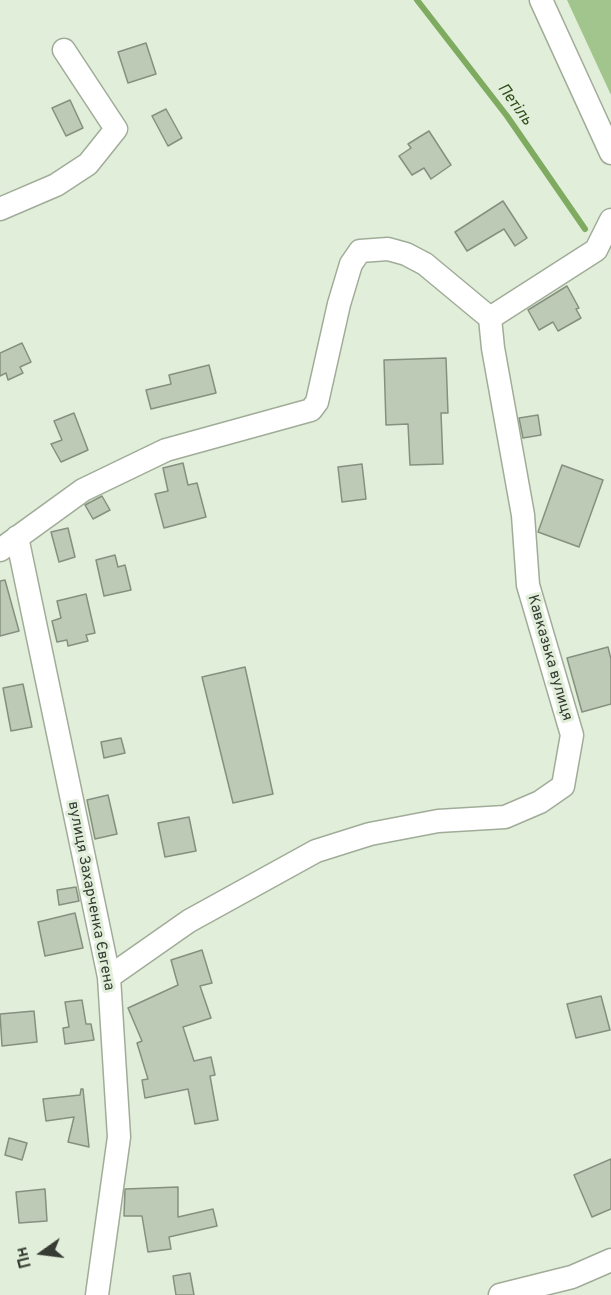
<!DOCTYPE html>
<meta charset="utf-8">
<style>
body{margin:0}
#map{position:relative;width:611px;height:1295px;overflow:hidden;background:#e1efda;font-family:Overpass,sans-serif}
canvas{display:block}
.north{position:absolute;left:12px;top:1223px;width:60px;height:60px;-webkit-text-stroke:4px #e1efda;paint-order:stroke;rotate:256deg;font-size:16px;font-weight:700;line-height:24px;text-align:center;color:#363b33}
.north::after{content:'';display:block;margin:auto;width:21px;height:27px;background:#363b33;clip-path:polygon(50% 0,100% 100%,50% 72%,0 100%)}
</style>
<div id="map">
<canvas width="611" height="1295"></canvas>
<div class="north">Пн</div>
</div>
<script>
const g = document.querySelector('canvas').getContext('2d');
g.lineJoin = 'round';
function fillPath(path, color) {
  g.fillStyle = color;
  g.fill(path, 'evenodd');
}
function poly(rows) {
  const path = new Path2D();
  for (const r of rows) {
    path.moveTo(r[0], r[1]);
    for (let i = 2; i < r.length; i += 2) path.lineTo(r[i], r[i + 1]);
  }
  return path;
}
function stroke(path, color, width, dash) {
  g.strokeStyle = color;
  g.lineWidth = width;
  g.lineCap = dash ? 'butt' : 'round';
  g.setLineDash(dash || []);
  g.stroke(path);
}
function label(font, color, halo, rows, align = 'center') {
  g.font = font + ' Overpass,sans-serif';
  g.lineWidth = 6;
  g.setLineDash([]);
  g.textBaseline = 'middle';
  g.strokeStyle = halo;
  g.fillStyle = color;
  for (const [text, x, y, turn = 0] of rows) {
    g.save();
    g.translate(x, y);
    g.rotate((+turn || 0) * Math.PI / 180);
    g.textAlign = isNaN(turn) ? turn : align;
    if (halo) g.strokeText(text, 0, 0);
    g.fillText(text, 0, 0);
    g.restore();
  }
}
fillPath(poly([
 [567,0,611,0,611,95]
]), '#a2c48d');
stroke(poly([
 [417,0,507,116,585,229]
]), '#7fab60', 6);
const building = poly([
 [146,43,156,74,128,83,118,52,146,43],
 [70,100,83,128,66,136,52,108,70,100],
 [166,109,182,138,168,146,152,116,166,109],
 [429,131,451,165,431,179,424,168,412,175,399,156,411,148,408,144,429,131],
 [503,201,527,238,515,246,504,229,467,251,455,232,503,201],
 [567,286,579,308,576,309,581,318,558,331,553,322,539,330,528,310,567,286],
 [22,343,31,362,20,367,23,373,8,380,6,373,0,376,0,353,22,343],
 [446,358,448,413,441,413,443,464,410,465,408,424,386,425,384,360,446,358],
 [209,365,216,393,151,409,146,390,171,384,169,375,209,365],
 [74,413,88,450,61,462,51,444,62,440,54,421,74,413],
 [538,415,541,435,523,438,519,418,538,415],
 [183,463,188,485,197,483,206,517,164,528,155,494,168,491,163,468,183,463],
 [362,464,366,499,342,502,338,467,362,464],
 [562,465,603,480,579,547,538,532,562,465],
 [102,496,110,510,93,519,85,505,102,496],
 [68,528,75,557,59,562,51,532,68,528],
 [115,555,118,567,125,565,131,590,104,596,96,560,115,555],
 [5,580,19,631,0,636,0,581,5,580],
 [86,594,95,633,86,635,88,641,68,646,67,640,57,642,52,621,61,618,57,601,86,594],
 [608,647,611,659,611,704,582,712,567,658,608,647],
 [245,667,273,794,233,803,202,677,245,667],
 [23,684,32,727,11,731,3,688,23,684],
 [121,738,125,753,104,758,101,742,121,738],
 [108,795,117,834,95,839,87,800,108,795],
 [189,817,196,851,165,857,158,823,189,817],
 [76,887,79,901,59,905,57,890,76,887],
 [75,913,83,948,45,956,38,922,75,913],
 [202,950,212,983,200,986,211,1018,183,1027,194,1061,211,1057,215,1075,210,1076,218,1120,195,1124,188,1089,145,1098,142,1080,148,1079,137,1043,142,1041,128,1008,178,985,171,960,202,950],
 [601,996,610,1030,576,1038,567,1004,601,996],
 [82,1000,86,1024,91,1024,94,1040,65,1044,63,1028,69,1027,65,1002,82,1000],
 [34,1011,37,1042,2,1046,0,1014,34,1011],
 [81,1089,83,1089,89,1147,68,1142,74,1117,46,1121,43,1099,80,1095,81,1089],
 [9,1138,27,1143,22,1160,5,1155,9,1138],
 [611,1159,611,1209,592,1217,574,1175,611,1159],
 [178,1187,178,1217,213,1209,217,1226,169,1237,171,1249,148,1252,142,1216,124,1216,125,1189,178,1187],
 [45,1189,47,1221,19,1223,16,1192,45,1189],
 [190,1273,194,1295,176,1295,173,1276,190,1273]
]);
fillPath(building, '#bdcab5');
stroke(building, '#85917e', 1.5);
const minor = poly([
 [541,0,611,153],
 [0,209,56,185,88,164,116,129,64,50],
 [17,537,109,977,119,1137,97,1295],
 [0,550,83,490,166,450,311,410,317,402,339,304,351,264,360,251,388,249,406,254,425,264,490,318],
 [109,977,189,921,316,851,370,834,438,821,505,817,540,802,563,786,572,735,528,585,523,515,493,348,490,318,596,250,611,220],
 [500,1295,572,1277,611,1260]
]);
stroke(minor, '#a0ac98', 25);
stroke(minor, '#fff', 22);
label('15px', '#363b33', '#e1efda', [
 ["Кавказька вулиця",549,658,74],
 ["вулиця Захарченка Євгена",90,896,79]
]);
label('italic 16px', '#314e1a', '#e1efda', [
 ["Петіль",514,105,54]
]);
</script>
